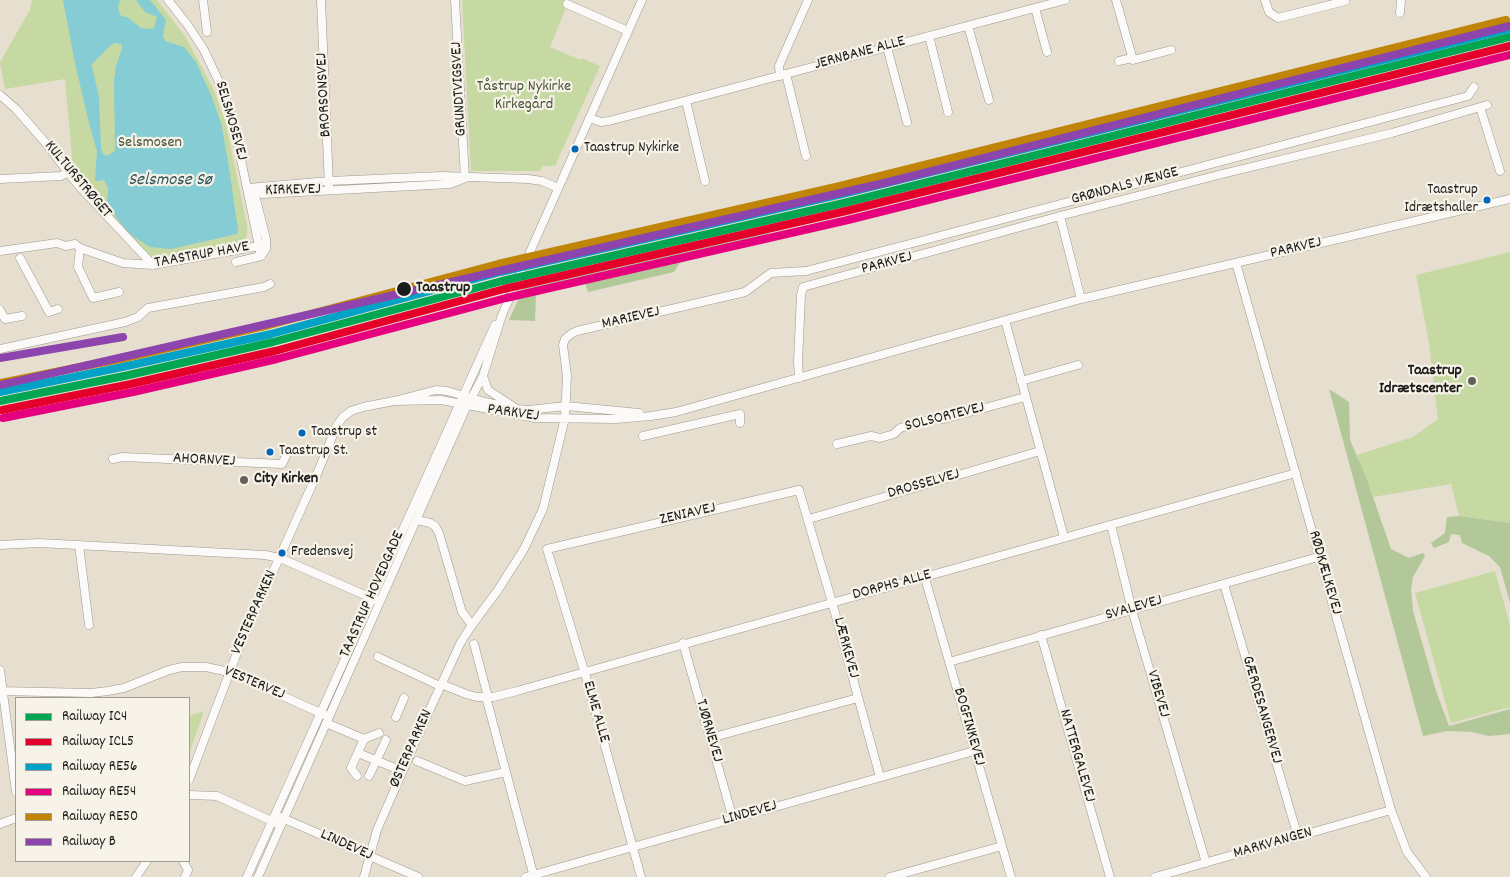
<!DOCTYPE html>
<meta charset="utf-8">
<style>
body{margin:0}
#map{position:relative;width:1510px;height:877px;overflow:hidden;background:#e6dece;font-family:Dekko,sans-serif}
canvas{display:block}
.legend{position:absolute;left:15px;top:697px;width:175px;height:165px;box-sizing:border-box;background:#f7f3e8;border:1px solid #9f9d96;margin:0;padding:6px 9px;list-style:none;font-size:15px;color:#1c1c1c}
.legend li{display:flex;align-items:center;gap:10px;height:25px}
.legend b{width:25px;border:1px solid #9f9d96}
</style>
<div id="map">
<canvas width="1510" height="877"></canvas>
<ul class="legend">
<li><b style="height:6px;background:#00a651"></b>Railway IC4</li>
<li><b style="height:6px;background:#e4002b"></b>Railway ICL5</li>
<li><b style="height:6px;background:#01a2c5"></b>Railway RE56</li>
<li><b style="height:6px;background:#e5007d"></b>Railway RE54</li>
<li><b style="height:6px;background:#c08407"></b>Railway RE50</li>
<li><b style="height:6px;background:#8e44ad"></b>Railway B</li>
</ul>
</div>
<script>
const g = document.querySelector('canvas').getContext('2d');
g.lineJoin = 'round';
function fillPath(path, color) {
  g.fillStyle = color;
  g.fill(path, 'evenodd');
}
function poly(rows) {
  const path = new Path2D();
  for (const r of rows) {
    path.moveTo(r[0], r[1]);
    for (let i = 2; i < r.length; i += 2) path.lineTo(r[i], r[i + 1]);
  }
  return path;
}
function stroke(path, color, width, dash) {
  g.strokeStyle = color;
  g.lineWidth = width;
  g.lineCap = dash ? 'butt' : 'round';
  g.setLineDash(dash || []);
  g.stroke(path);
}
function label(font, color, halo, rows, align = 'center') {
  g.font = font + ' Dekko,sans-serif';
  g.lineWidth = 4.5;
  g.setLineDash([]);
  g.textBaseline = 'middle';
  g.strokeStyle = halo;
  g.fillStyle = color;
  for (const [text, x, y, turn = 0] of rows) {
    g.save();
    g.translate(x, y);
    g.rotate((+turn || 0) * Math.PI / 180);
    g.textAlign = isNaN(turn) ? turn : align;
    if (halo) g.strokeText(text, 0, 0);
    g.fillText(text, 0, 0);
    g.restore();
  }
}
fillPath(poly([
 [32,0,157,0,185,36,214,90,226,124,247,226,247,236,242,242,143,260,74,179,65,79,5,89,0,62,30,10],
 [462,0,566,0,564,2,565,10,550,47,580,60,582,58,600,66,555,166,542,166,540,171,471,171],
 [1510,252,1510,523,1459,516,1451,484,1373,497,1357,455,1413,437,1438,419,1429,343,1416,275],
 [1495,571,1510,625,1510,707,1451,723,1415,593],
 [204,711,189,754,189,716]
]), '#c6d9a3');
fillPath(poly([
 [769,227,769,237,680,263,674,272,588,292,584,281,536,293,535,321,509,320,527,280],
 [1329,389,1349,402,1350,440,1366,477,1391,549,1409,558,1423,553,1425,556,1413,577,1411,589,1413,611,1436,691,1449,726,1510,709,1510,734,1489,736,1472,732,1447,731,1423,736],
 [1459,516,1510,523,1510,603,1500,567,1489,556,1462,543,1460,535,1451,534,1449,542,1434,548,1431,543,1445,533,1447,517]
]), '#b2c899');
fillPath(poly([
 [63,0,120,0,118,8,121,16,127,17,141,28,151,29,154,28,157,17,145,12,136,0,150,0,166,20,163,36,165,41,184,47,196,62,211,95,221,123,228,161,238,230,237,234,171,249,150,247,131,235,118,220,107,201,108,188,104,180,95,181,97,151,90,127,75,63],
 [116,43,122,45,122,49,116,66,114,80,115,151,107,156,103,154,101,149,99,97,92,67,92,64,112,44]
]), '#85ccd4');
const minor = poly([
 [168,0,187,24,204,50,220,84,232,116,261,256],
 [203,0,207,32],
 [321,0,329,186],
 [455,0,465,178],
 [1116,0,1133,60,1171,50],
 [1265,0,1269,12,1278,18,1345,1],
 [567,4,628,31],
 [1035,8,1047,52],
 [1400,13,1401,0],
 [968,26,989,100],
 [929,36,948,112],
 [887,47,907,122],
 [1119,61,1132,58],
 [786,74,806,156],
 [780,76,779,66,808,0],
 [0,95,16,109,44,141,78,185,153,265],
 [686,101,705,181],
 [1480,107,1500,171],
 [589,118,601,122,609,121,1065,0],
 [0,179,61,176,68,172],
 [248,188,329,181,442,176,528,179,542,181,558,188],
 [250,188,262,194,450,184,463,179],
 [1060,216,1081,299],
 [80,248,78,267,93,298,119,292],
 [0,251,57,243,66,246,75,244,80,248,123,263,153,265,259,246],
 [20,258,49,312,58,309],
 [236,262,261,256,266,249,266,239,256,199,249,189],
 [1236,263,1391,810,1407,852,1426,877],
 [0,310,5,319,22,316],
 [1005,320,1064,537],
 [0,349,125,322,138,317,148,308,264,287,270,284],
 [483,376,488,390,517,409,528,410,566,406,639,413],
 [799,378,798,362,801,295,803,287,1060,216,1222,174,1392,133,1487,105],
 [1021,381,1078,365],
 [394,401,441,400,535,418,616,419,651,416,676,412,1081,299,1510,199],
 [643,436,740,414,740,423],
 [837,444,871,436,880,438,894,434,900,428,932,419,944,419,1025,397],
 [113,459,123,457,282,464,288,452],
 [809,519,1040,451],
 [417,520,430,523,435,526,439,533,462,612,472,625],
 [1111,525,1132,610,1206,863],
 [0,545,39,543,265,555,280,558,376,600],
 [79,545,89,625],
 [925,578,1011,877],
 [1224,584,1298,837],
 [1041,635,1110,877],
 [683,643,733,819],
 [474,644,488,697],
 [378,657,440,686],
 [949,662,1318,557],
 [0,670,16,792],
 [441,684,466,694,477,697,493,697,517,691,1296,473],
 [0,691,91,693,108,691,124,688,169,670,182,667,206,667,229,672,325,715],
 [486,697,534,877],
 [396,717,404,698],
 [326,723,364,739,379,733],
 [710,738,858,698],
 [358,753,402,771],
 [417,761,465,781,506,772],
 [357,776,351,768,364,739],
 [369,776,386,740],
 [189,780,240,645,317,474,337,425,343,417,351,411,363,407,394,401,436,390,447,391,485,402,517,409],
 [189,795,217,796,276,823],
 [280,817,418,877],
 [0,824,16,818],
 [183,861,188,870,185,877],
 [136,877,147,861],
 [247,877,495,325],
 [258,877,465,410,483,376,502,315,642,0],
 [364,877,377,830,424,722,461,642,472,625,498,590,524,549,543,509,565,418,567,376,563,345,565,339,571,334,577,331,745,292,771,273,806,271,917,242,1468,96,1474,87],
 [526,877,974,751],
 [641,877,586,677,547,549,799,490,832,602,880,777],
 [890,877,1002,846],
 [1155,877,1391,810]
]);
stroke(minor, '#9d988f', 9);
stroke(minor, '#fbfaf8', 8);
stroke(poly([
 [0,401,129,375,273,342,502,281,844,203,1510,37]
]), '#00a651', 8);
stroke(poly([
 [2,410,131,384,275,351,504,289,846,211,1510,46]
]), '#e4002b', 8);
stroke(poly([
 [0,392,127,366,271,334,500,272,842,194,1508,29]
]), '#01a2c5', 8);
stroke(poly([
 [3,418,133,392,277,359,506,298,848,220,1510,55]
]), '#e5007d', 8);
stroke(poly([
 [0,383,125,358,269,325,498,264,840,186,1506,20]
]), '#c08407', 8);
stroke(poly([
 [0,358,123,337],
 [0,385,884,183,1510,26]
]), '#8e44ad', 8);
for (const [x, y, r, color] of [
 [575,149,4.5,"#0065bd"],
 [1487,200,4.5,"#0065bd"],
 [404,289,8,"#1c1c1c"],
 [1472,381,5,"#63605a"],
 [302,433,4.5,"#0065bd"],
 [270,452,4.5,"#0065bd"],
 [244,480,5,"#63605a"],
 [282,553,4.5,"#0065bd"]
]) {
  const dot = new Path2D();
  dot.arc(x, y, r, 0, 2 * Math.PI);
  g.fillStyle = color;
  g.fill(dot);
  stroke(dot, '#f7f3e8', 2);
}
label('15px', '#1c1c1c', '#f7f3e8', [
 ["Taastrup Nykirke",584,149],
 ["Taastrup",1478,191,"right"],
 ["Idrætshaller",1478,209,"right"],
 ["Taastrup st",311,433],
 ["Taastrup St.",279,452],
 ["Fredensvej",291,553]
], 'left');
label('16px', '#1c1c1c', '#f7f3e8', [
 ["JERNBANE ALLE",860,54,-15],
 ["GRUNDTVIGSVEJ",460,89,-93],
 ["BRORSONSVEJ",325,95,-93],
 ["SELSMOSEVEJ",230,121,74],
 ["KULTURSTRØGET",77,180,50],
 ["GRØNDALS VÆNGE",1125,187,-15],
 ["KIRKEVEJ",293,191,-1],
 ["PARKVEJ",1296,249,-13],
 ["TAASTRUP HAVE",202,256,-10],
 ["PARKVEJ",887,264,-15],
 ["MARIEVEJ",631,319,-13],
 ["PARKVEJ",513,414,8],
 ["SOLSORTEVEJ",945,418,-14],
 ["AHORNVEJ",204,461,3],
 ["DROSSELVEJ",924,485,-16],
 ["ZENIAVEJ",688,515,-13],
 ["RØDKÆLKEVEJ",1324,573,74],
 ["DORPHS ALLE",892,586,-15],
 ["TAASTRUP HOVEDGADE",373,595,-66],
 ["SVALEVEJ",1134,609,-16],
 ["VESTERPARKEN",255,613,-66],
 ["LÆRKEVEJ",845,648,75],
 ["VESTERVEJ",254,684,23],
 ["VIBEVEJ",1157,694,74],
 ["GÆRDESANGERVEJ",1261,710,74],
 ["ELME ALLE",595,712,74],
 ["BOGFINKEVEJ",968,727,74],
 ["TJØRNEVEJ",708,731,74],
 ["ØSTERPARKEN",412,749,-66],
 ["NATTERGALEVEJ",1076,756,74],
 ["LINDEVEJ",750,814,-16],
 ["MARKVANGEN",1273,844,-16],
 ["LINDEVEJ",346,846,24]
]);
label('16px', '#47543a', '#f7f3e8', [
 ["Tåstrup Nykirke",524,88],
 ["Kirkegård",524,106],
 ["Selsmosen",150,144]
]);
label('bold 16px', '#1c1c1c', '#f7f3e8', [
 ["Taastrup",416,289]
], 'left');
label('bold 16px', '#1c1c1c', '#f7f3e8', [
 ["Taastrup",1462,372],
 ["Idrætscenter",1462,390],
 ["City Kirken",254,480,"left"]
], 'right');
label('italic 18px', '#32575d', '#f7f3e8', [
 ["Selsmose Sø",170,182]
]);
</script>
